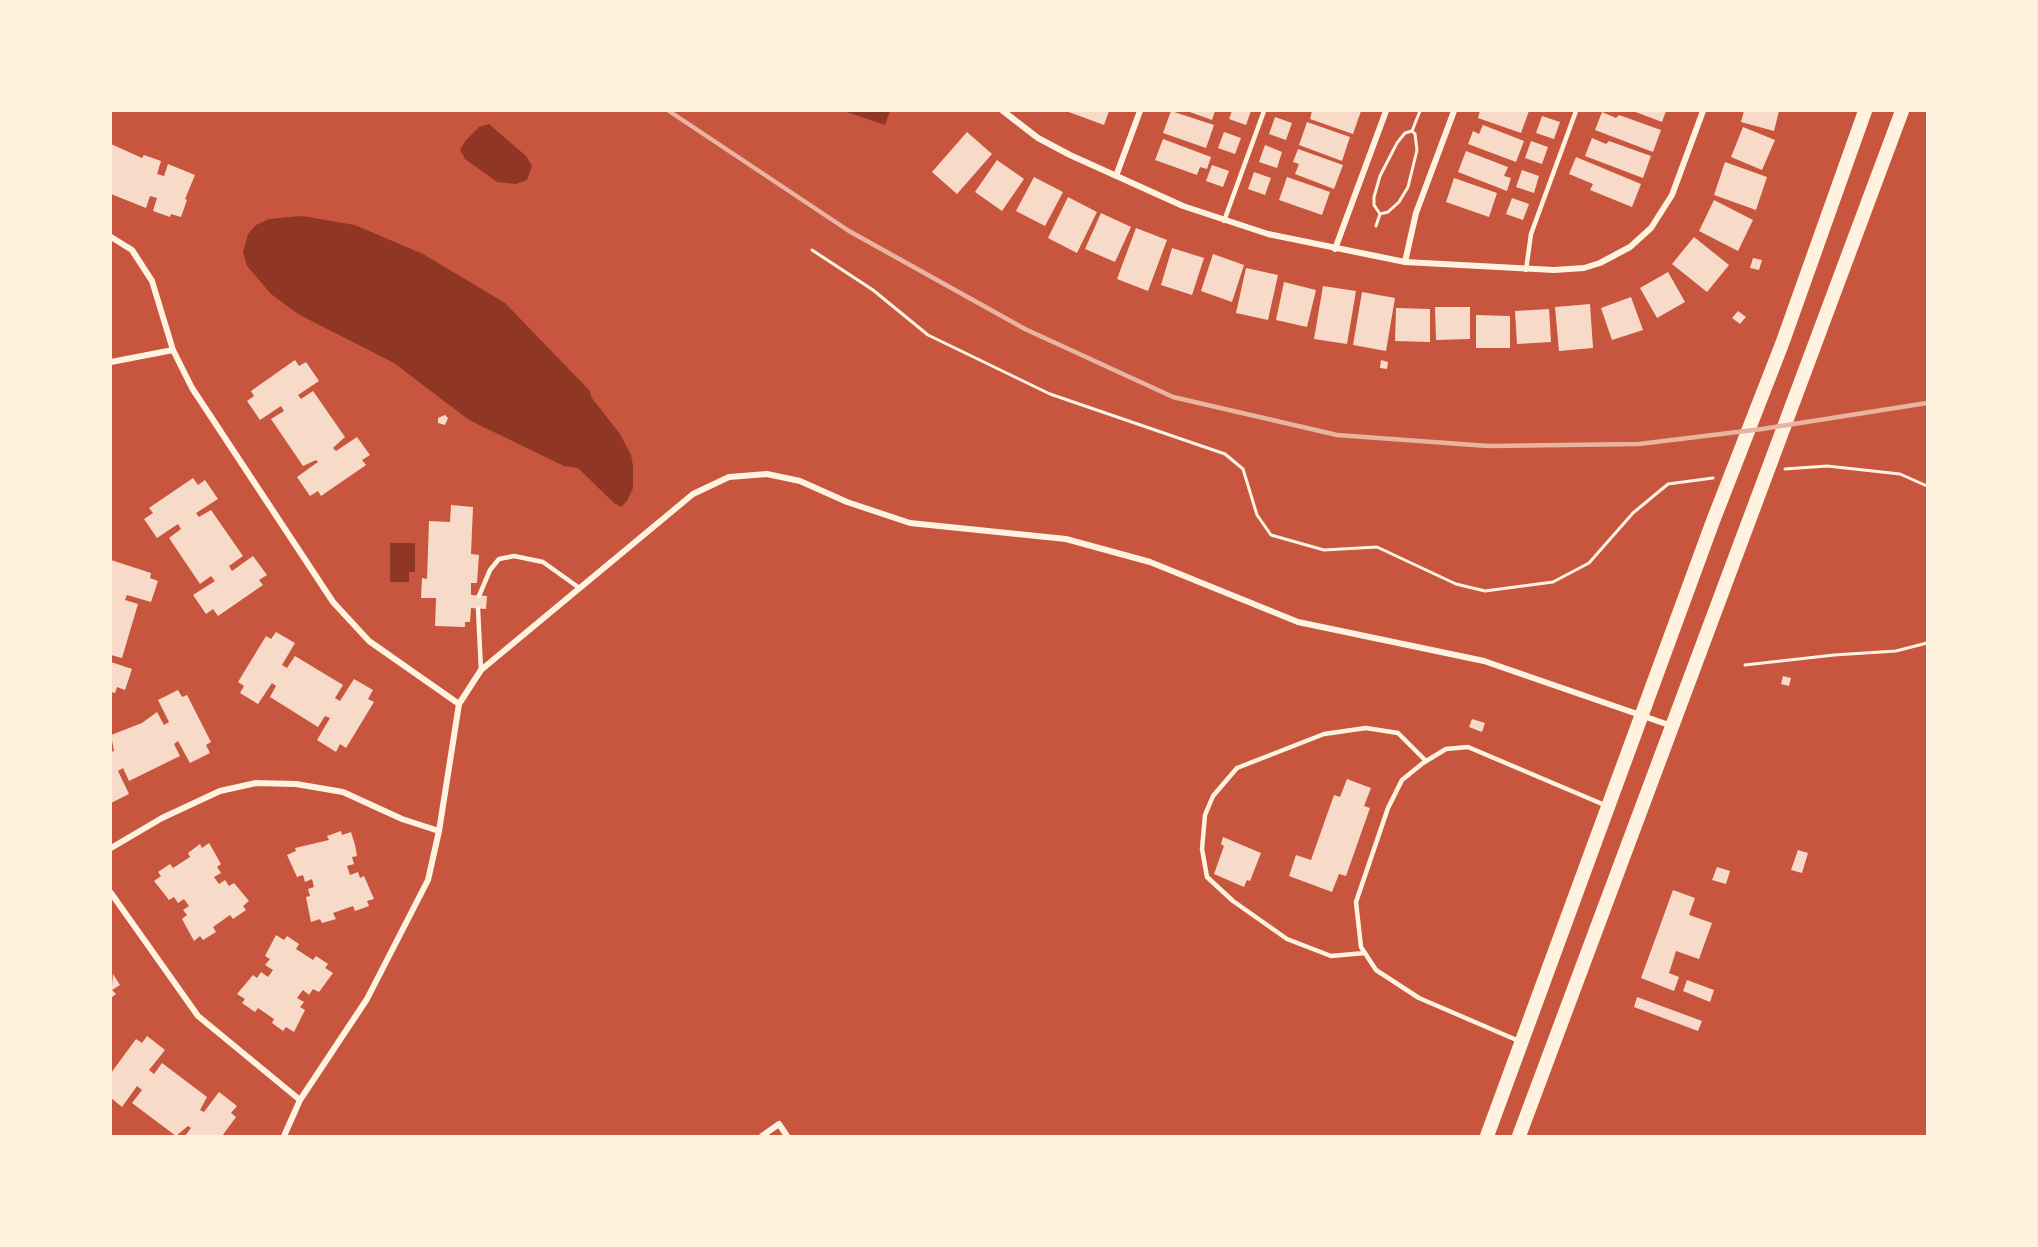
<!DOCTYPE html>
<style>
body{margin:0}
#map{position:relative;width:2038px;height:1247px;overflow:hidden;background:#c8553d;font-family:Overpass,sans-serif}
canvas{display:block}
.frame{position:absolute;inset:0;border:112px solid #fff3e0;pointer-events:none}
</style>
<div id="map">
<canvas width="2038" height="1247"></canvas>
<div class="frame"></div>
</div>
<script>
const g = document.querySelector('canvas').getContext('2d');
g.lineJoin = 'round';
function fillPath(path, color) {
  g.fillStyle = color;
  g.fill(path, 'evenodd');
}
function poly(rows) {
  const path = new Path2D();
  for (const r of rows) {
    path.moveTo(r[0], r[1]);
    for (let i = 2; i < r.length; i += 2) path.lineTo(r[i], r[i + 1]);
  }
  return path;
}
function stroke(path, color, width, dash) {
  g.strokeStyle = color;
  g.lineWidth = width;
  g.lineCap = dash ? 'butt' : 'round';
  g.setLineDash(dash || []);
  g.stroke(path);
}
fillPath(poly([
 [844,111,890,111,885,125],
 [489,124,526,156,532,166,527,180,516,184,497,182,465,159,460,150,466,140,479,127],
 [302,216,355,225,423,254,505,303,590,391,591,397,620,434,631,455,633,466,633,488,627,501,621,507,614,503,578,468,564,466,469,420,394,363,298,314,271,294,247,266,243,252,248,234,256,225,269,219],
 [390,543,415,543,415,572,409,572,409,582,390,582]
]), '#8f3625');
fillPath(poly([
 [1066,111,1109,111,1104,125],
 [1171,111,1214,125,1206,148,1163,133],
 [1187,111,1215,111,1212,120],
 [1232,111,1251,111,1246,125,1229,119],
 [1312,111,1361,111,1353,134,1310,119],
 [1480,111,1529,111,1521,133,1478,118],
 [1633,111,1666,111,1662,122],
 [1744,111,1779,111,1774,131,1741,122],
 [1602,112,1616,118,1619,115,1661,130,1653,152,1595,130],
 [1542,116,1560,122,1554,139,1536,133],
 [1275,117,1292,123,1286,140,1269,134],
 [1307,122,1350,137,1342,161,1299,145],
 [1483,125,1524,141,1516,162,1468,144,1473,131,1479,134],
 [1743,127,1775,140,1762,170,1731,157],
 [967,132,992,154,957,194,932,172],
 [1224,132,1241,138,1235,154,1218,148],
 [1592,138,1606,144,1609,141,1651,156,1643,178,1585,156],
 [1163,139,1211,157,1207,169,1200,167,1197,175,1155,160],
 [1531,141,1548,147,1542,164,1525,158],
 [111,144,142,158,144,155,161,161,157,174,164,176,168,164,195,175,185,199,187,200,181,217,171,214,170,217,153,211,157,198,150,196,146,208,111,194],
 [1265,145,1282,152,1277,168,1259,162],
 [1298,149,1343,165,1334,189,1295,174,1299,164,1293,162],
 [1466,151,1508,167,1504,176,1511,178,1507,191,1458,172],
 [1576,157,1641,184,1632,207,1590,190,1593,184,1569,174],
 [997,160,1024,179,1002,211,975,192],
 [1725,162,1767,177,1756,210,1714,195],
 [1212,165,1229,171,1223,187,1206,181],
 [1522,170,1539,176,1534,193,1516,187],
 [1254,172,1271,178,1265,195,1248,189],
 [1034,177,1063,192,1045,226,1016,211],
 [1287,177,1330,192,1322,215,1279,200],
 [1454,178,1497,193,1489,217,1446,202],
 [1068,197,1097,212,1077,253,1048,238],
 [1512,198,1529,204,1523,220,1506,214],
 [1714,200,1753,220,1738,251,1699,231],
 [1101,213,1131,227,1115,262,1085,249],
 [1136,228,1167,240,1148,291,1117,279],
 [1694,237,1729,265,1707,292,1672,264],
 [1172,248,1204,258,1192,295,1161,285],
 [1213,254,1244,265,1232,302,1201,291],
 [1753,258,1762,260,1759,270,1750,268],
 [1246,268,1278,275,1268,320,1236,313],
 [1668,272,1685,302,1657,318,1640,288],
 [1284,282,1316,290,1307,327,1276,320],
 [1323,286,1356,291,1347,344,1314,339],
 [1362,292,1395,298,1386,351,1353,345],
 [1631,297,1643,330,1612,340,1601,308],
 [1590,304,1593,348,1559,351,1555,307],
 [1435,307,1470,307,1470,339,1436,340],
 [1396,308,1430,309,1430,342,1395,341],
 [1549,309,1551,342,1517,344,1515,311],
 [1738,311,1746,317,1740,324,1732,318],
 [1476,315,1510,316,1510,348,1476,348],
 [295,360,299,366,306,362,319,381,298,395,301,399,313,391,345,437,333,448,336,451,357,437,370,455,362,460,366,465,321,496,318,491,310,496,297,477,318,462,316,460,303,466,271,419,284,411,281,406,260,420,247,401,254,396,251,391],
 [1381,360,1388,362,1387,369,1380,368],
 [445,415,448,418,445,425,438,423,438,418],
 [193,478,198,485,205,480,218,499,196,513,199,517,211,510,243,556,229,566,232,571,253,556,267,575,259,580,263,585,218,616,213,609,206,614,193,595,215,581,211,576,200,584,169,538,181,529,178,524,157,538,144,519,153,513,149,508],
 [451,505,473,507,471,554,479,555,477,583,471,583,471,595,487,596,486,609,471,608,470,622,465,622,465,627,435,626,436,598,421,598,422,578,427,579,429,521,450,522],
 [111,560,151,573,150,578,158,581,151,602,127,595,125,600,138,604,122,658,111,655],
 [276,632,295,643,282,665,287,668,295,656,343,685,335,698,340,701,354,679,373,690,368,699,374,702,346,748,340,744,336,752,317,740,330,718,325,716,318,727,270,697,276,686,272,683,258,704,240,693,244,686,238,682,266,636,271,639],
 [111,662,132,669,125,690,117,687,115,693,111,692],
 [1783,676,1791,678,1789,686,1781,684],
 [178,690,182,697,187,695,211,742,206,745,210,753,190,763,178,741,174,744,180,756,129,781,123,768,118,771,129,794,111,803,111,752,114,751,111,735,142,723,157,712,164,725,169,722,158,700],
 [1472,719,1485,723,1482,732,1469,727],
 [1347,779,1371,788,1364,806,1370,808,1346,876,1339,874,1332,892,1289,876,1296,855,1311,860,1334,795,1340,797],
 [341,831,342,835,351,832,355,845,357,856,352,857,354,864,347,866,350,875,358,872,360,878,364,876,374,899,367,901,369,906,355,911,353,906,333,913,336,919,322,923,320,919,311,922,306,897,310,896,308,889,314,887,312,879,305,882,303,875,297,877,287,855,296,851,295,848,329,840,327,836],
 [1223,837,1261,853,1250,881,1247,880,1244,887,1214,874,1224,846,1221,844],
 [209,843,221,864,217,867,221,873,214,877,219,884,225,880,229,886,234,883,249,901,243,906,246,910,233,919,230,915,213,927,216,932,203,940,200,936,194,941,182,919,187,915,183,910,189,906,184,899,178,903,174,897,169,900,154,881,161,876,158,872,170,864,173,868,190,857,188,853,200,844,202,848],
 [1798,850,1808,853,1802,873,1791,870],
 [1717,867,1730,871,1726,884,1712,880],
 [1673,890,1695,898,1689,915,1712,923,1699,959,1676,951,1669,973,1679,977,1674,991,1641,978],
 [276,935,284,940,287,936,299,944,296,949,313,960,316,956,328,964,325,968,333,973,319,992,313,989,309,995,303,990,297,998,304,1002,300,1007,305,1010,294,1032,286,1027,283,1031,272,1023,274,1019,258,1008,255,1012,242,1003,245,999,237,994,253,975,257,978,261,972,268,977,273,970,265,965,270,959,265,956],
 [113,974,120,985,112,990,116,994,111,998],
 [1687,980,1714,990,1710,1002,1683,991],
 [1637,997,1702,1021,1698,1031,1634,1007],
 [147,1036,165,1050,149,1070,154,1074,162,1063,207,1097,200,1110,204,1112,219,1092,237,1106,231,1113,236,1117,222,1136,185,1136,191,1128,188,1126,176,1136,132,1103,142,1090,137,1086,122,1107,111,1098,111,1073,136,1039,142,1043]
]), '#f7dbc8');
stroke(poly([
 [1412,131,1415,134,1417,150,1408,187,1399,202,1388,212,1380,214,1374,205,1374,197,1380,176,1397,143,1405,133,1412,131,1420,111],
 [1376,226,1380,214],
 [812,250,873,290,928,335,1050,394,1225,454,1243,469,1257,515,1271,535,1324,550,1377,547,1456,584,1485,591,1553,582,1589,563,1633,513,1668,484,1713,478],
 [1785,469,1827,466,1900,474,1927,486],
 [1745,665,1834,655,1896,651,1927,643]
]), '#fff3e0', 3);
stroke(poly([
 [1224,221,1264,111],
 [1526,270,1531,234,1576,111],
 [479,596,490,570,499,559,514,556,543,562,578,587],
 [478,609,481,670],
 [1365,953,1331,956,1287,939,1233,901,1207,877,1202,849,1205,815,1213,796,1237,768,1324,734,1366,728,1398,733,1426,761],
 [1519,1041,1419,998,1376,970,1361,947,1356,902,1388,808,1402,780,1423,763,1446,749,1468,747,1607,806]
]), '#fff3e0', 4.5);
stroke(poly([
 [1003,111,1038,138,1070,155,1183,206,1268,234,1405,262,1554,270,1584,268,1600,263,1630,247,1651,228,1672,195,1703,111],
 [1116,176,1140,111],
 [111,237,132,250,152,281,173,350,192,388,333,602,369,641,459,704],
 [1335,249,1386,111],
 [1405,262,1416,213,1454,111],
 [111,362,173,350],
 [111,848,162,818,220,791,256,783,296,784,343,792,402,819,439,831],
 [111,893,198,1016,300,1100],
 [284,1136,300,1100,367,999,428,880,439,831,459,704,481,670,693,494,729,477,767,474,800,481,847,502,910,523,1066,539,1150,562,1298,622,1484,661,1672,726],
 [762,1136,779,1124,787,1136]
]), '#fff3e0', 6);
stroke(poly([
 [1487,1136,1713,521,1782,344,1865,111],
 [1519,1136,1902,111]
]), '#fff3e0', 14);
stroke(poly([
 [669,111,849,231,1025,329,1173,397,1337,435,1488,446,1639,444,1762,429,1927,403]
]), '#e9b49f', 4.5);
</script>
